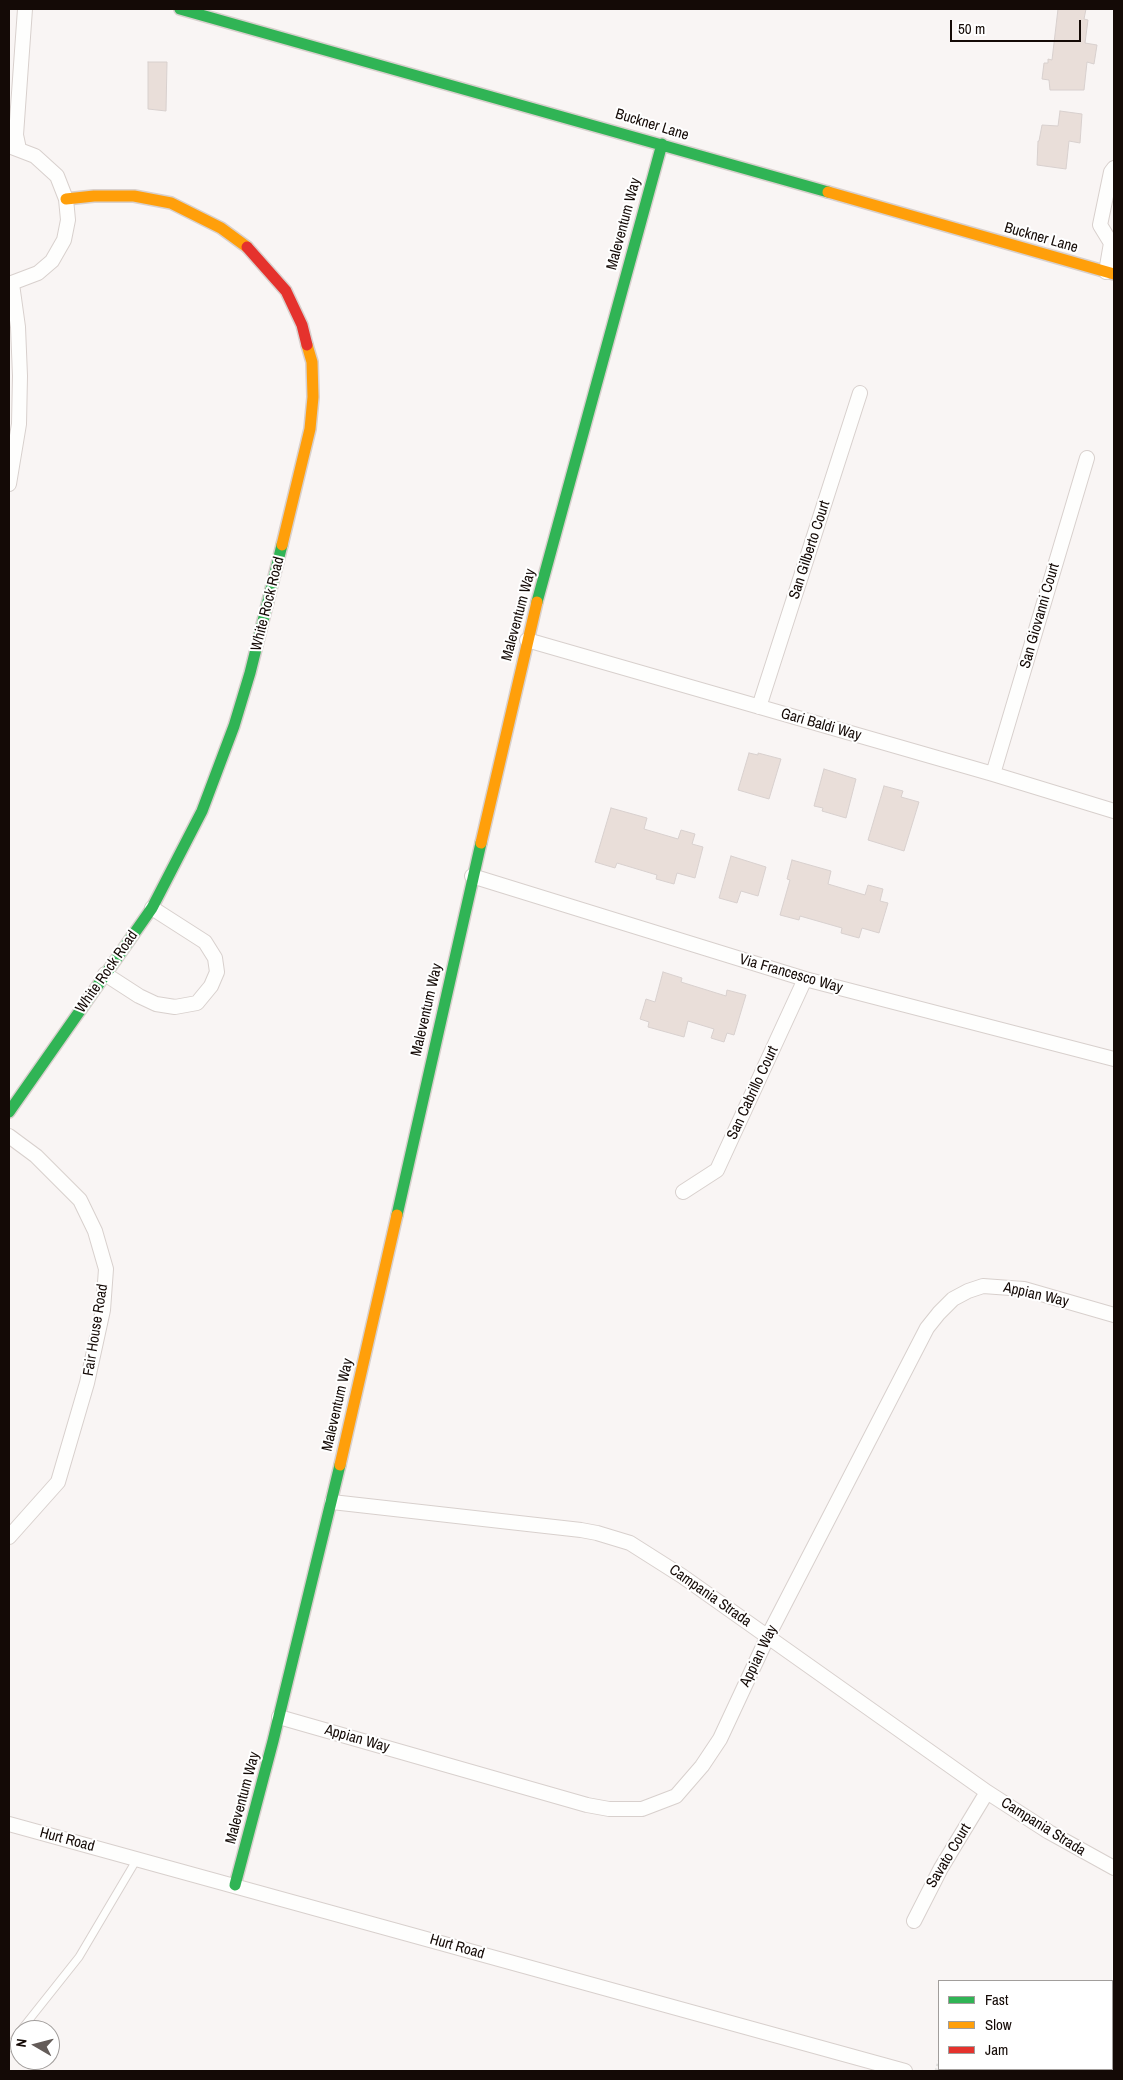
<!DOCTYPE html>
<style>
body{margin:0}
#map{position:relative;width:1123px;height:2080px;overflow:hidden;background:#f9f5f4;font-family:"Archivo Narrow",sans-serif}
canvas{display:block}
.frame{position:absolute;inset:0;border:10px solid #140a06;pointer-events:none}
.legend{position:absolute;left:938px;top:1980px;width:175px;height:90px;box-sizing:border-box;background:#fff;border:1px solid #a19d9b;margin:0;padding:6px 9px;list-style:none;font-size:15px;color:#140a06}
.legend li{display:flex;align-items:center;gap:10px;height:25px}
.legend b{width:25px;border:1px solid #a19d9b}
.north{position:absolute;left:10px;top:2020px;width:50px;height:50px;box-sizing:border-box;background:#fff;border:1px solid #a19d9b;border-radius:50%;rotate:278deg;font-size:14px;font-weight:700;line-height:20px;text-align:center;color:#140a06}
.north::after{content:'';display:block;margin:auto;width:18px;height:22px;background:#645c59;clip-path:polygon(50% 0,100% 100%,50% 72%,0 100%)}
.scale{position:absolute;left:950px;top:20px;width:131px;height:22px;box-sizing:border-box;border:2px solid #140a06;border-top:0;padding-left:6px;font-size:15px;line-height:18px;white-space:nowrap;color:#140a06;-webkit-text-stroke:4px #fff;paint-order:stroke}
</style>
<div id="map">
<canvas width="1123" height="2080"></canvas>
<div class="frame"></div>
<ul class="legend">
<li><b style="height:6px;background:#30b455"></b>Fast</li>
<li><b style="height:6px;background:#ff9f0a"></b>Slow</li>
<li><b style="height:6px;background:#e5322d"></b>Jam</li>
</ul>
<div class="north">N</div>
<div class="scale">50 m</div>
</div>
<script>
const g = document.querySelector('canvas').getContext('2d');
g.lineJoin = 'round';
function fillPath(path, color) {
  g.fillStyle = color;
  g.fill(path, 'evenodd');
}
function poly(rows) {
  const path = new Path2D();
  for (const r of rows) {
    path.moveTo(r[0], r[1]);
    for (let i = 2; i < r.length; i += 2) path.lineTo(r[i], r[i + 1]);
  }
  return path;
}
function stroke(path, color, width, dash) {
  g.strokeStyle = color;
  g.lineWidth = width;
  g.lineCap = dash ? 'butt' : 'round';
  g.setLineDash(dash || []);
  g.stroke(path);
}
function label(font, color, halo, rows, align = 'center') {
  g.font = font + ' "Archivo Narrow",sans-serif';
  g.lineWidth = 4;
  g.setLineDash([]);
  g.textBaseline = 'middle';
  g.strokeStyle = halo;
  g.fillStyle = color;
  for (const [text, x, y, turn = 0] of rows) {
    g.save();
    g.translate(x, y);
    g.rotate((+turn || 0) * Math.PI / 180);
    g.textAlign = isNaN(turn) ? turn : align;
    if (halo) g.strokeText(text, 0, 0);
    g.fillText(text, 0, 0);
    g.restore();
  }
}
const building = poly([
 [1058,9,1086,9,1084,19,1088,20,1085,43,1097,45,1094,64,1087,62,1084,90,1050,90,1049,80,1042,79,1044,63,1048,63,1048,59,1052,60,1058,9],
 [148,62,167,62,166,111,148,109,148,62],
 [1060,111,1082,114,1080,143,1069,141,1066,169,1037,165,1038,141,1039,141,1042,125,1058,126,1060,111],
 [749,753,758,755,758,753,781,759,769,799,738,790,749,753],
 [824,769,856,779,846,818,822,811,823,808,814,806,824,769],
 [884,786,903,791,901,797,919,802,904,851,868,840,884,786],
 [611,808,647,818,644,829,678,839,681,830,695,834,692,844,703,847,695,878,677,873,674,884,656,879,657,875,617,863,615,868,595,862,611,808],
 [731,856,766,867,758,896,741,891,737,903,719,898,731,856],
 [792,860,831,871,828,884,865,895,868,885,883,889,880,901,888,903,879,933,862,928,859,938,841,933,842,928,800,916,799,920,780,915,790,880,787,879,792,860],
 [663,972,682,978,681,982,726,996,727,990,746,995,734,1035,727,1033,724,1042,711,1038,714,1029,688,1021,684,1037,648,1027,649,1022,640,1019,646,999,655,1002,663,972]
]);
fillPath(building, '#e9ded9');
stroke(building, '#d8d0ce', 1);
const lane = poly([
 [21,2030,79,1957,137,1859],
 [9,2048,20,2031]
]);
const street = poly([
 [9,146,35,156,57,176,66,199,68,220,64,240,52,261,38,273,9,284],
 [19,149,16,135,25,9],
 [1106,272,1111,243,1100,225,1111,172,1114,168],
 [9,484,19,424,20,376,18,327,12,284],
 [527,640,993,774,1114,811],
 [759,707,860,393],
 [993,774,1087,458],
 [472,876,805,979,1114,1059],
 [105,974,139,996,156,1004,175,1007,197,1003,211,986,217,972,215,958,205,942,152,908],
 [9,1136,36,1156,80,1200,95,1231,106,1269,103,1310,87,1383,58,1482,9,1537],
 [683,1192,717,1170,805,979],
 [332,1502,581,1530,597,1533,630,1543,682,1576,987,1792,1049,1832,1114,1868],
 [279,1717,587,1805,609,1809,642,1809,676,1796,702,1766,720,1739,768,1636,927,1328,939,1313,953,1299,968,1291,983,1286,1024,1289,1114,1315],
 [9,1824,905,2071],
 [914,1921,941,1868,987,1792]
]);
const fast = poly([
 [180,9,828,192],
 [537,602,662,144],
 [9,1112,152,908,202,811,234,726,250,673,282,545],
 [397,1215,481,843],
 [235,1885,273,1741,340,1465]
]);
const slow = poly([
 [828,192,1114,274],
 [66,199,94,196,134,196,171,203,221,228,247,247],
 [282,545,310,429,313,397,312,362,307,345],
 [481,843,537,602],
 [340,1465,397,1215]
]);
const jam = poly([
 [247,247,286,291,302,325,307,345]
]);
stroke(lane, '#d8d0cd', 9);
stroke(street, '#d8d0cd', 16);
stroke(fast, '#d8d0cd', 14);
stroke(slow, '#d8d0cd', 14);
stroke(jam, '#d8d0cd', 14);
stroke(poly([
 [1048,2069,1057,2071],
 [936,2071,939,2061]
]), '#dddcda', 3, [2.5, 2.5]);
stroke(lane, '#fefefd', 7);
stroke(street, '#fefefd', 14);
stroke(fast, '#30b455', 11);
stroke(slow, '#ff9f0a', 11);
stroke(jam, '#e5322d', 11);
label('15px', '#140a06', '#fff', [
 ["Buckner Lane",652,125,17],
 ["Maleventum Way",624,224,-75],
 ["Buckner Lane",1041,238,16],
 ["San Gilberto Court",810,550,-72],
 ["White Rock Road",268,604,-76],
 ["Maleventum Way",519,615,-75],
 ["San Giovanni Court",1040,616,-74],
 ["Gari Baldi Way",821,725,16],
 ["White Rock Road",107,972,-55],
 ["Via Francesco Way",791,974,16],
 ["Maleventum Way",427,1010,-77],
 ["San Cabrillo Court",753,1093,-65],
 ["Appian Way",1036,1295,13],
 ["Fair House Road",96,1330,-81],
 ["Maleventum Way",338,1405,-77],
 ["Campania Strada",710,1596,35],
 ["Appian Way",759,1656,-64],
 ["Appian Way",357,1739,16],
 ["Maleventum Way",243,1798,-75],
 ["Campania Strada",1043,1827,32],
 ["Hurt Road",67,1840,15],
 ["Savato Court",949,1856,-59],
 ["Hurt Road",457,1947,16]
]);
</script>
